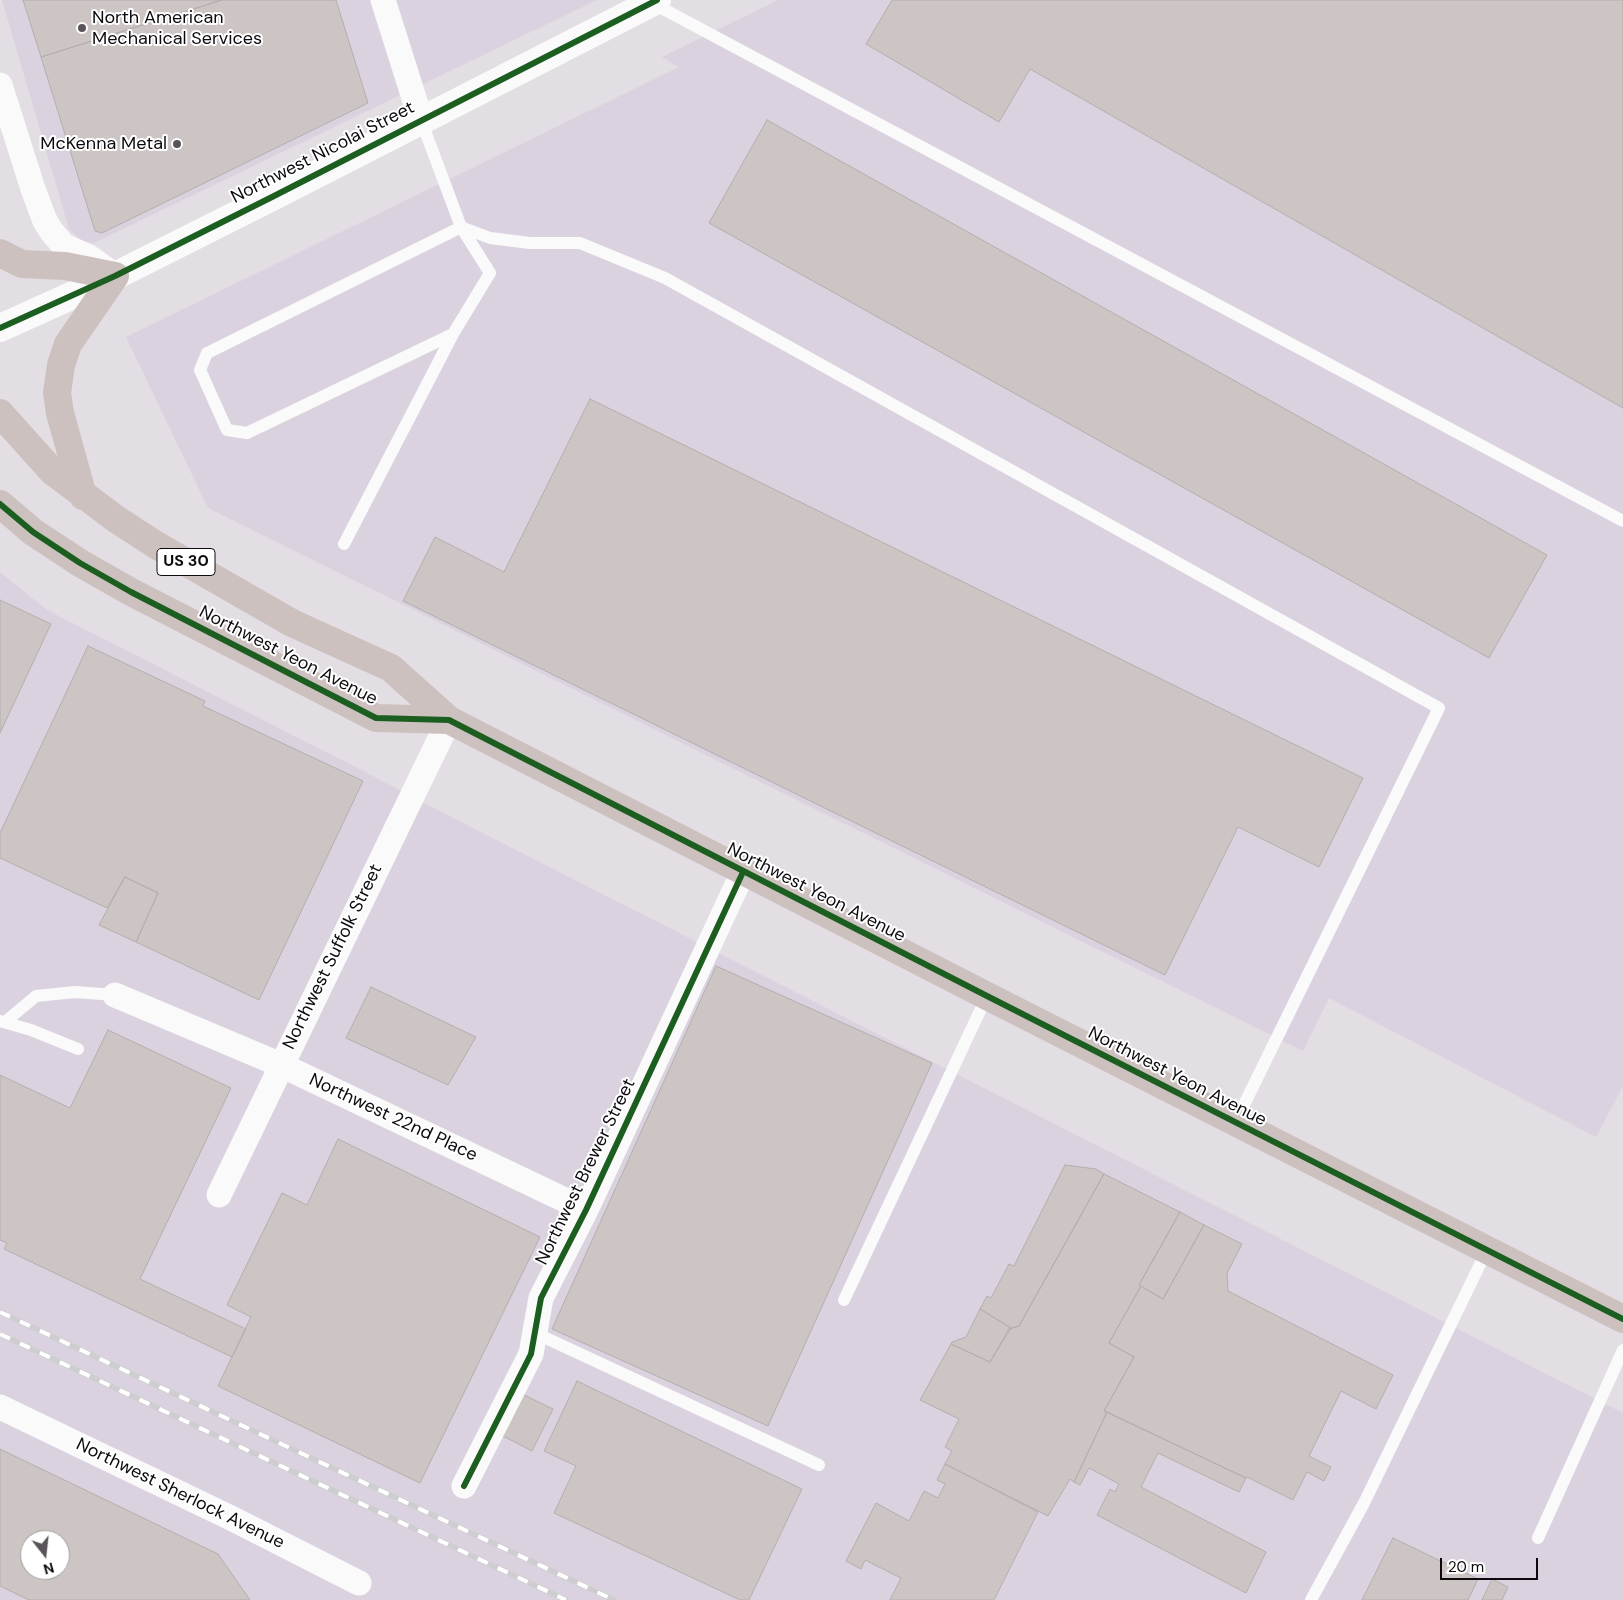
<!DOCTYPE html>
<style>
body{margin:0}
#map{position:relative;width:1623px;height:1600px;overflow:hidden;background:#e2dee4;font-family:"DM Sans",sans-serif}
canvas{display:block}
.north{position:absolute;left:20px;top:1530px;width:50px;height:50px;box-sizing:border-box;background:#fff;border:1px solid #9e9d9f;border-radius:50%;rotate:164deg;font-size:14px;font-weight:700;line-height:20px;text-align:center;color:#0d0a0f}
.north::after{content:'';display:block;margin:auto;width:18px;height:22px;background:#58545a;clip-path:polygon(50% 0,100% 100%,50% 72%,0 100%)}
.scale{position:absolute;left:1440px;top:1558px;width:98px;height:22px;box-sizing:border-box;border:2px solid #0d0a0f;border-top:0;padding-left:6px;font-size:15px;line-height:18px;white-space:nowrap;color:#0d0a0f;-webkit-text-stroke:4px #fff;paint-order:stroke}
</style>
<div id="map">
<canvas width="1623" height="1600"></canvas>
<div class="north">N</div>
<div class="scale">20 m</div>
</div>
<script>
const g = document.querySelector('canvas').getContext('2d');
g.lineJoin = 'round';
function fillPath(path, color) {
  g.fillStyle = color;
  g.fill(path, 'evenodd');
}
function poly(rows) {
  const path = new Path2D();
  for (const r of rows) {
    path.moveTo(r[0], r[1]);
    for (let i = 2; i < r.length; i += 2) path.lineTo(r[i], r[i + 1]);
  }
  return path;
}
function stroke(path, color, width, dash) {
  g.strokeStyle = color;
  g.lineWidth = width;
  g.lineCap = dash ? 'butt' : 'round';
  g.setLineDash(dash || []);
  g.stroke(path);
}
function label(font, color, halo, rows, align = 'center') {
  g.font = font + ' "DM Sans",sans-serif';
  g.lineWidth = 4;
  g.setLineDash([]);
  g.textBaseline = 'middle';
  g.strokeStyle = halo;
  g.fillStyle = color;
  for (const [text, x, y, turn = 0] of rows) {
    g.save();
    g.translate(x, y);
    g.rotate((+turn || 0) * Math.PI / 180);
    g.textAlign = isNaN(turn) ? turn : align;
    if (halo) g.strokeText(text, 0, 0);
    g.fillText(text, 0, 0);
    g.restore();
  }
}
fillPath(poly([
 [2,0,597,0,94,243,83,242,69,229],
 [778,0,1623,0,1623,1086,1596,1137,1329,998,1303,1051,208,508,126,337,679,67,662,57],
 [0,572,47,610,373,776,453,818,1623,1413,1623,1600,0,1600],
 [30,1540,60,1540,60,1570,30,1570]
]), '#dbd2df');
const building = poly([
 [23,0,222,0,41,57,23,0],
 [222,0,336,0,368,103,102,233,95,231,41,57,222,0],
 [892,0,1623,0,1623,408,1030,69,999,122,866,44,892,0],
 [767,120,1547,555,1489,658,709,223,767,120],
 [590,399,1363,778,1319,867,1238,827,1165,975,403,601,435,537,504,572,590,399],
 [0,600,51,624,0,733,0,600],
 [88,646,205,701,203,706,363,781,259,1000,136,942,158,893,125,877,107,908,0,858,0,833,88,646],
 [125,877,158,893,136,942,99,925,125,877],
 [716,966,932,1063,768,1426,552,1329,716,966],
 [371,987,476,1037,448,1085,346,1038,371,987],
 [108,1030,231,1088,140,1279,246,1329,232,1357,4,1249,7,1243,0,1240,0,1075,70,1108,108,1030],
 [338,1139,540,1237,420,1483,218,1386,251,1317,227,1305,282,1193,307,1205,338,1139],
 [1065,1165,1096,1169,1104,1174,1019,1326,1009,1329,1011,1328,980,1309,987,1296,991,1298,1009,1264,1014,1266,1065,1165],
 [1104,1174,1180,1212,1139,1285,1141,1286,1109,1343,1134,1357,1104,1411,1107,1412,1074,1482,1070,1479,1048,1516,945,1464,952,1451,945,1447,959,1419,920,1400,951,1344,990,1362,1009,1329,1019,1326,1104,1174],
 [1180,1212,1204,1225,1163,1299,1139,1285,1180,1212],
 [1204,1225,1242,1244,1227,1273,1228,1291,1393,1375,1376,1409,1341,1391,1309,1456,1331,1467,1324,1481,1307,1472,1293,1500,1247,1477,1246,1478,1104,1411,1134,1357,1109,1343,1141,1286,1163,1299,1204,1225],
 [980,1309,1011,1328,990,1362,951,1344,952,1342,966,1337,980,1309],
 [577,1381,802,1489,749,1600,740,1600,554,1513,576,1466,544,1451,577,1381],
 [522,1394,553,1409,532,1451,501,1435,522,1394],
 [1107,1412,1246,1478,1239,1492,1158,1453,1141,1487,1266,1552,1246,1593,1097,1515,1110,1489,1115,1492,1119,1484,1089,1468,1080,1485,1074,1482,1107,1412],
 [0,1449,218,1554,250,1600,29,1600,0,1586,0,1449],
 [30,1540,60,1540,60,1570,30,1570,30,1540],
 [945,1464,1038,1512,994,1600,890,1600,901,1578,865,1560,861,1569,846,1561,876,1503,909,1521,924,1491,938,1498,945,1484,937,1480,945,1464],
 [1393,1538,1478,1579,1468,1600,1362,1600,1393,1538],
 [1492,1579,1508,1587,1502,1600,1482,1600,1492,1579]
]);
fillPath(building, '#cdc5c4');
stroke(building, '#b3aeaf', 1);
stroke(poly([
 [652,3,1623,521],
 [421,120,461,227,207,353,200,370,227,430,247,433,453,334,490,273,461,227],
 [461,227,490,238,530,243,580,243,665,278,1439,708,1235,1123],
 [344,544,453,334],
 [0,1021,31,1030,78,1049],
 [5,1022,36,996,75,992,115,995],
 [844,1300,987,996],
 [535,1333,819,1465],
 [1538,1538,1623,1350],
 [1311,1600,1364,1503,1487,1250]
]), '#fbfafb', 12);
stroke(poly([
 [383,0,421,120],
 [0,85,33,189,45,221,52,232,64,246,89,257,114,275],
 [115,995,281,1065,586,1210],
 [219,1195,449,720],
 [0,1407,233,1519,359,1583],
 [464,1486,531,1354,541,1298,586,1210,743,872]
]), '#fbfafb', 25);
stroke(poly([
 [0,328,115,276,274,196,657,0]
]), '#fbfafb', 28);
stroke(poly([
 [0,253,22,264,65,266,115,276,68,344,61,365,57,393,60,413,83,496],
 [0,413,52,471,116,519,156,545,292,623,391,668,449,720,987,996,1623,1319],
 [0,504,33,532,80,563,131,592,376,718,449,720]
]), '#cdc1bf', 28);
const rail = poly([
 [0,1312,614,1600],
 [0,1334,566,1600]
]);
stroke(rail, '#cecdd0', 5.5);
stroke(rail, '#fff', 4, [11]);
stroke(poly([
 [0,328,115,276,274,196,657,0],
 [0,504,33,532,80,563,131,592,376,718,449,720,987,996,1623,1319],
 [464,1486,531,1354,541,1298,586,1210,743,872]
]), '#1b5e20', 6);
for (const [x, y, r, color] of [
 [82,28,5,"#58545a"],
 [177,144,5,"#58545a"]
]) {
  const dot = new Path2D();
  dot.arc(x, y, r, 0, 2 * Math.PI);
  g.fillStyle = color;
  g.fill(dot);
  stroke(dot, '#fff', 2);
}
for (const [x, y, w] of [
 [186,562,58]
]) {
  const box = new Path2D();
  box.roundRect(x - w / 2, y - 13.5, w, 27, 4);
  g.fillStyle = '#fff';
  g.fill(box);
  stroke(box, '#0d0a0f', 1);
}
label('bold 16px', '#0d0a0f', null, [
 ["US 30",186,562]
]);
label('18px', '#0d0a0f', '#fff', [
 ["North American",92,18],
 ["Mechanical Services",92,39],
 ["McKenna Metal",167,144,"right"]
], 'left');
label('18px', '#0d0a0f', '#fff', [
 ["Northwest Nicolai Street",323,153,-27],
 ["Northwest Yeon Avenue",288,656,27],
 ["Northwest Yeon Avenue",816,893,27],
 ["Northwest Suffolk Street",333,957,-64],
 ["Northwest Yeon Avenue",1177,1077,27],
 ["Northwest 22nd Place",393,1118,25],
 ["Northwest Brewer Street",586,1172,-64],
 ["Northwest Sherlock Avenue",180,1494,26]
]);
</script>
